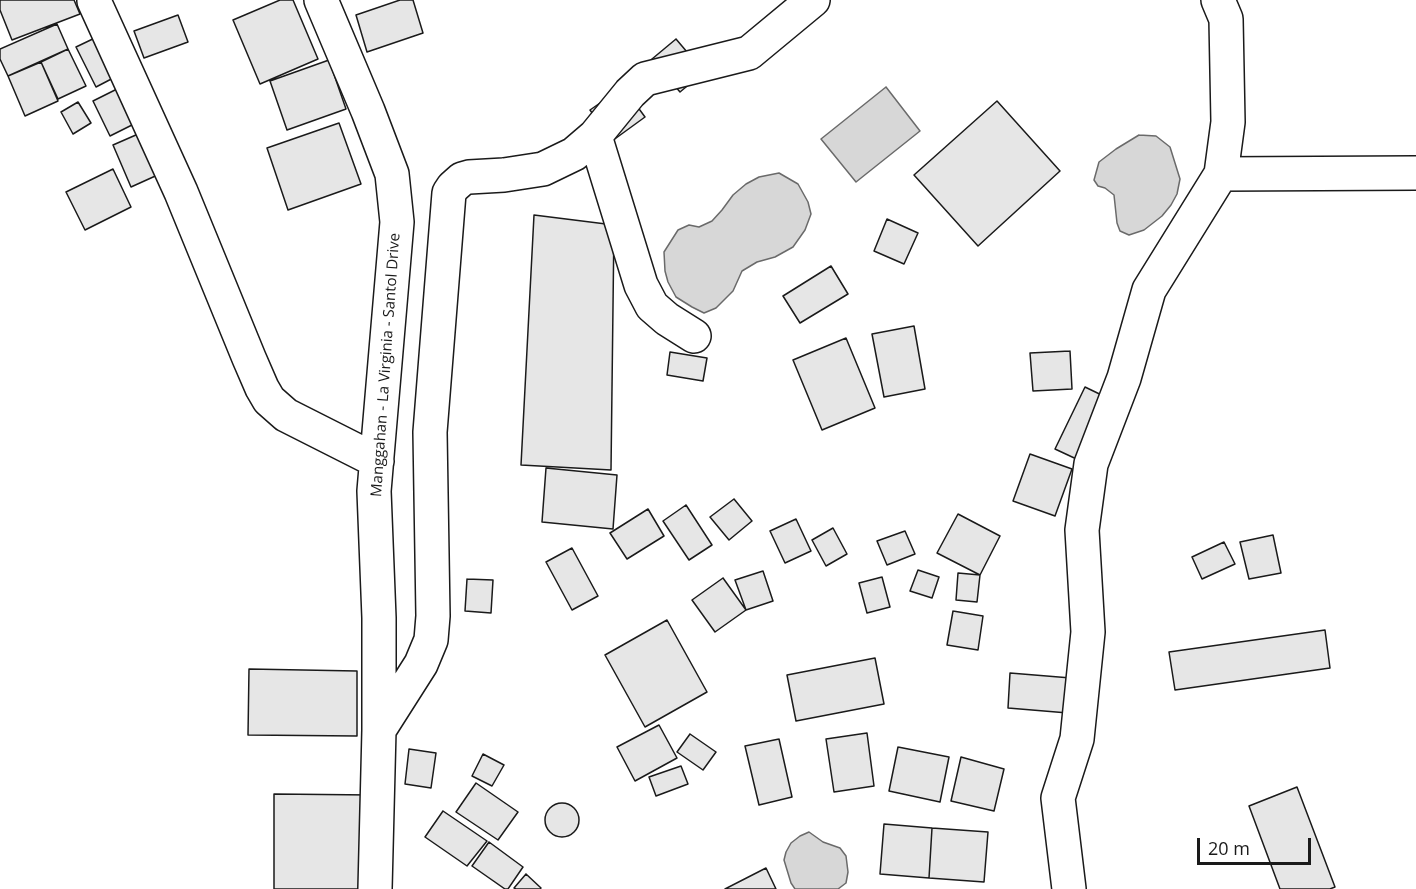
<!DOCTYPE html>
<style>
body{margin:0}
#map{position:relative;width:1416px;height:889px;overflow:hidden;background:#fff;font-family:"Open Sans",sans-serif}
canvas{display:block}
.scale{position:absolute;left:1197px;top:838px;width:114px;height:27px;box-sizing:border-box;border:3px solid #1a1a1a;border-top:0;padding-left:8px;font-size:18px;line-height:21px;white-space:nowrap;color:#1a1a1a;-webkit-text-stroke:4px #fff;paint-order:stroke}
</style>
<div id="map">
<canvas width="1416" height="889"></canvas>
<div class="scale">20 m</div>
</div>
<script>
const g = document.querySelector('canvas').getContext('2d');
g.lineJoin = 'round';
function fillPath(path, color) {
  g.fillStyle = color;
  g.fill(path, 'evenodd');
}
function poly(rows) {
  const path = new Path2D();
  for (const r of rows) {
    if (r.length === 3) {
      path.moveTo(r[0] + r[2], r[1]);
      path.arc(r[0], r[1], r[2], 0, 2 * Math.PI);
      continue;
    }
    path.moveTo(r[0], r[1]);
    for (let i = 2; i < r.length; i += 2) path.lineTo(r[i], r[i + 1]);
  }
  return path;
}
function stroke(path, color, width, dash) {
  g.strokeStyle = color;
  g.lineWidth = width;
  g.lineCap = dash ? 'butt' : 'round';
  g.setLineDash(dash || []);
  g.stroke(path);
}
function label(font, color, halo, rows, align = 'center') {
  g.font = font + ' "Open Sans",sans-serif';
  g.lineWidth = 4.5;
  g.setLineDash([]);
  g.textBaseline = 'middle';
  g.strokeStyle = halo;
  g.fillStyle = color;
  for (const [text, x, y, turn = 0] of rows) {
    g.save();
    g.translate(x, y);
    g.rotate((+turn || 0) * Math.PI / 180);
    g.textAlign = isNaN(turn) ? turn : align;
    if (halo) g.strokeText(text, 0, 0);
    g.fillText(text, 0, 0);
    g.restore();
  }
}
const water = poly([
 [886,87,920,131,856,182,821,139,886,87],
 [1139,135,1156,136,1170,147,1180,179,1177,194,1171,205,1162,216,1144,230,1129,235,1120,231,1117,223,1114,195,1105,188,1098,186,1094,180,1099,162,1116,149,1139,135],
 [779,173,798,184,808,202,811,214,805,230,793,247,775,257,757,262,742,271,733,291,716,308,704,313,692,307,676,297,668,282,665,271,664,252,678,230,689,225,699,227,712,221,722,210,733,195,746,184,759,177,779,173],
 [809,832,823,842,840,848,846,856,848,872,846,883,838,889,795,889,791,883,784,860,786,852,791,843,800,836,809,832]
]);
fillPath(water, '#d7d7d7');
stroke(water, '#6a6a6a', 1.5);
const building = poly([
 [0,0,74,0,80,14,12,40,0,10,0,0],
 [280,0,293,0,318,59,260,84,233,20,280,0],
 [400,0,413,0,423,33,367,52,356,15,400,0],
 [178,15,188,42,144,58,134,31,178,15],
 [57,24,68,49,8,76,0,59,0,49,57,24],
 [99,36,119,75,96,87,76,47,99,36],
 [676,39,704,72,680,92,652,59,676,39],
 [68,49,86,86,58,99,41,62,68,49],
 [329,60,346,109,287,130,270,81,329,60],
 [41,62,58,101,25,116,8,76,41,62],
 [125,85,142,120,110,136,93,101,125,85],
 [623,87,645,117,612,141,590,110,623,87],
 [997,101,1060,171,978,246,914,175,997,101],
 [78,102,91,123,73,134,61,112,78,102],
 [339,123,361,184,288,210,267,148,339,123],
 [145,131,162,173,131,187,113,145,145,131],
 [113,169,131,207,85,230,66,192,113,169],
 [534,215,614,225,611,470,521,465,534,215],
 [887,219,918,233,904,264,874,251,887,219],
 [831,266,848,294,800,323,783,296,831,266],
 [914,326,925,389,884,397,872,334,914,326],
 [846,338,875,408,822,430,793,360,846,338],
 [1070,351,1072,389,1033,391,1030,353,1070,351],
 [670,352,707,358,703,381,667,375,670,352],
 [1085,387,1114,401,1085,463,1055,449,1085,387],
 [1030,454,1072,469,1055,516,1013,501,1030,454],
 [546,468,617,475,613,529,542,522,546,468],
 [734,499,752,521,729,540,710,517,734,499],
 [686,505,712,545,689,560,663,521,686,505],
 [648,509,664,536,627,559,610,533,648,509],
 [958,514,1000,536,980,575,937,553,958,514],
 [796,519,811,551,785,563,770,531,796,519],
 [833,528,847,554,826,566,812,540,833,528],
 [905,531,915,554,887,565,877,541,905,531],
 [1273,535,1281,573,1249,579,1240,542,1273,535],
 [1224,542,1235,564,1202,579,1192,557,1224,542],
 [572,548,598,596,572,610,546,562,572,548],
 [918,570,939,577,932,598,910,591,918,570],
 [763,571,773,601,746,610,735,580,763,571],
 [958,573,980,575,977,602,956,600,958,573],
 [882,577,890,607,867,613,859,583,882,577],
 [723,578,746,610,715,632,692,600,723,578],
 [467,579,493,580,491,613,465,611,467,579],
 [953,611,983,616,978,650,947,645,953,611],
 [667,620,707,692,645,727,605,655,667,620],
 [1325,630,1330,668,1175,690,1169,652,1325,630],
 [875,658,884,704,796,721,787,675,875,658],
 [249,669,357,671,357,736,248,735,249,669],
 [1010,673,1071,678,1068,713,1008,708,1010,673],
 [659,725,677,758,635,781,617,747,659,725],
 [867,733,874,786,834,792,826,739,867,733],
 [690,734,716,752,703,770,677,752,690,734],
 [779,739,792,797,759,805,745,746,779,739],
 [898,747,949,757,940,802,889,791,898,747],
 [409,749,436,753,431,788,405,784,409,749],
 [483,754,504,765,492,786,472,776,483,754],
 [961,757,1004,769,994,811,951,801,961,757],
 [681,766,688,784,656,796,649,777,681,766],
 [476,783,518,812,498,840,456,812,476,783],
 [1297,787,1335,887,1330,889,1280,889,1249,806,1297,787],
 [274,794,372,795,372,889,274,889,274,794],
 [562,820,17],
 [443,811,487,841,467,866,425,837,443,811],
 [884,824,932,828,929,878,880,874,884,824],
 [932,828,988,832,984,882,929,878,932,828],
 [489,842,523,867,508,889,505,889,472,866,489,842],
 [766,868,776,889,725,889,766,868],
 [526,874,541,888,540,889,516,889,514,888,526,874]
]);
fillPath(building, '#e6e6e6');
stroke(building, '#1a1a1a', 1.5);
const minor = poly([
 [321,0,368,111,392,174,397,222,374,491,379,618,379,730,375,889],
 [94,1,181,192,249,358,262,388,269,400,286,415,377,461],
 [595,136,641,285,652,306,667,319,694,336],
 [1221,174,1416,173],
 [379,730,421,664,431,640,433,616,430,432,449,193,453,187,462,179,469,177,504,175,543,169,574,154,595,136,630,93,645,79,749,53,813,0],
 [1069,889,1058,798,1077,739,1088,632,1082,530,1091,464,1124,378,1149,290,1221,174,1228,122,1226,19,1218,0]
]);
stroke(minor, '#1a1a1a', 36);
stroke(minor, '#fff', 33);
label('15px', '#1a1a1a', '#fff', [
 ["Manggahan - La Virginia - Santol Drive",386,365,-86]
]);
</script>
